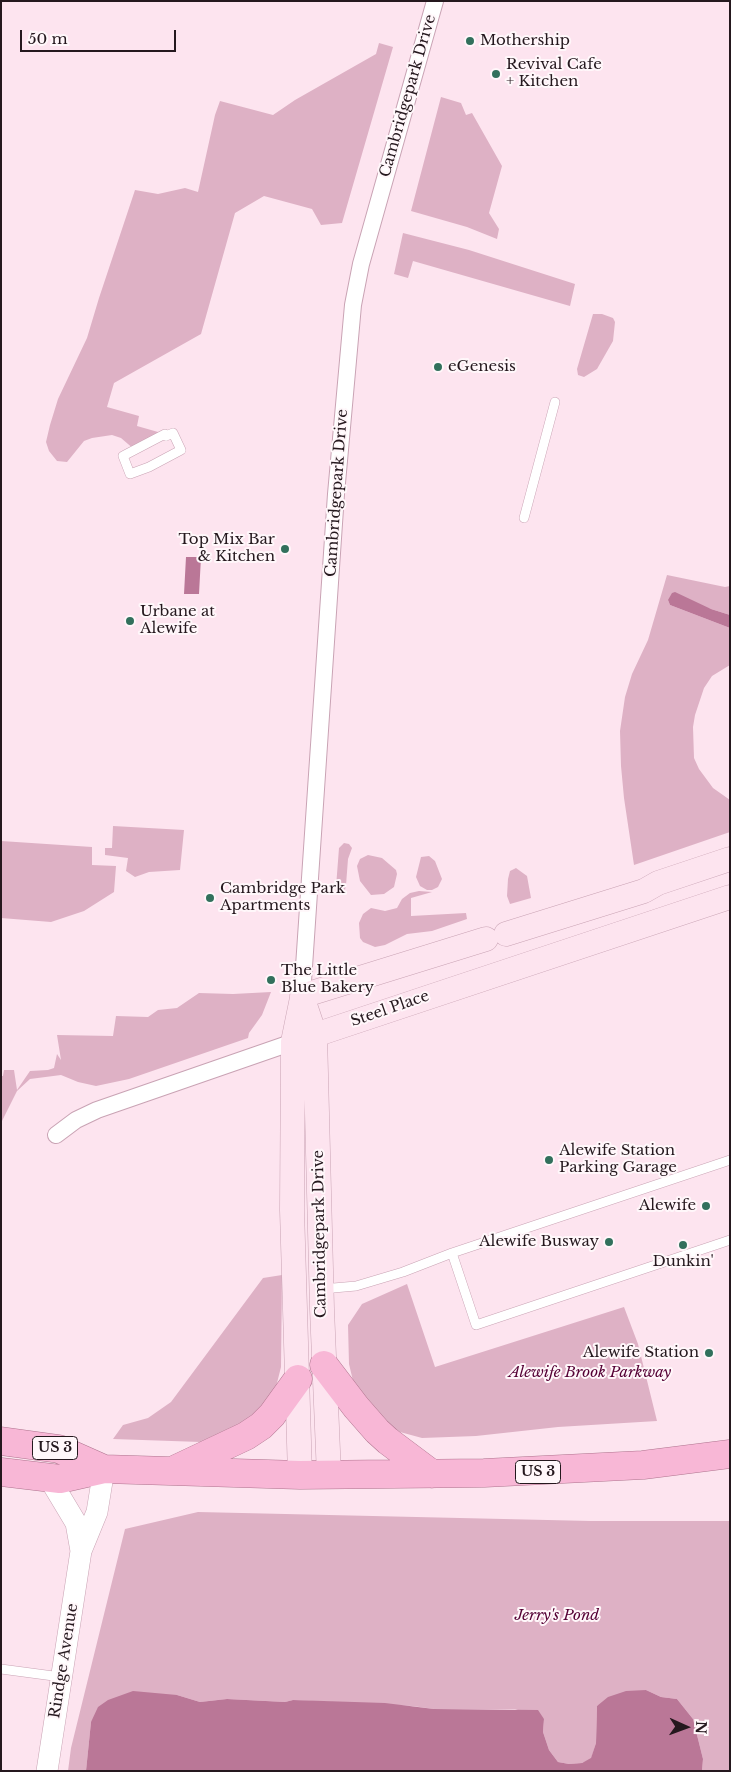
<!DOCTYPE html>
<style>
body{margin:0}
#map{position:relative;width:731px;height:1772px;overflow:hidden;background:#fde4ef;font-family:"Libre Baskerville",serif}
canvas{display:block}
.frame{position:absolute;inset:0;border:2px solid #25181e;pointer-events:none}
.north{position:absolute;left:661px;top:1702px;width:50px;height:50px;-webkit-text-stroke:4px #fff7fa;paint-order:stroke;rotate:92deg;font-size:14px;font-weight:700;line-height:20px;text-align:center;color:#25181e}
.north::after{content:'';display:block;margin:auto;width:18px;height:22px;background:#25181e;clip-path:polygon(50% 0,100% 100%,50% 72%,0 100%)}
.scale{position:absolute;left:20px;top:30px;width:156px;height:22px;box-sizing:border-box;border:2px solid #25181e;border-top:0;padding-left:6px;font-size:15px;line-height:18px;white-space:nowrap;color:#25181e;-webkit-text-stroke:4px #fff7fa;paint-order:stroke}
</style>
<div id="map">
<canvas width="731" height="1772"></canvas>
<div class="frame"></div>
<div class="north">N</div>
<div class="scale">50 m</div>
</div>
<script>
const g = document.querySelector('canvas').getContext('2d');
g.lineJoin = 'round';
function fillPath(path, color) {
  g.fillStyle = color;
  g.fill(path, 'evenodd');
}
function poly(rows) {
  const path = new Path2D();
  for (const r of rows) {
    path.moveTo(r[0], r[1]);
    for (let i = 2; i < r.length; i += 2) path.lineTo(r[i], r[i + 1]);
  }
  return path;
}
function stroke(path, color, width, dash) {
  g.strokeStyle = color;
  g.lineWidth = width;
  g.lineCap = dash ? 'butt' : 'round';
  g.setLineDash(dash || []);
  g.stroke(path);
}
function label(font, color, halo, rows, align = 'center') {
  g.font = font + ' "Libre Baskerville",serif';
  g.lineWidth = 4;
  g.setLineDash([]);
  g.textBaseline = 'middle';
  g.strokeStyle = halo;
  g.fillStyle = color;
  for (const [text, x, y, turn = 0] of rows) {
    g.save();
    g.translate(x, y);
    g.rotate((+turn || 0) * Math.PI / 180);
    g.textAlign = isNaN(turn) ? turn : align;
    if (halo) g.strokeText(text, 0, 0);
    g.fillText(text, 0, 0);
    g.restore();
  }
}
fillPath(poly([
 [379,43,393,47,342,223,321,225,312,209,264,196,235,213,201,334,114,383,107,407,139,416,137,426,165,434,135,450,121,438,112,435,92,438,84,441,67,462,57,461,49,451,46,442,50,425,58,399,87,338,99,298,135,190,158,194,185,188,198,192,215,115,220,101,273,115,295,100,376,54],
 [441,97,461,103,466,115,472,113,502,166,489,213,499,229,497,239,467,227,411,211],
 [403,233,469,250,575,284,570,306,413,261,408,278,394,274],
 [593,314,602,314,613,318,615,322,613,341,597,369,584,377,578,375,577,369],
 [667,575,725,587,730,586,730,615,711,609,668,600,670,605,730,628,730,665,712,676,704,688,695,715,693,727,694,758,699,769,713,788,730,800,730,832,634,865,624,798,621,766,620,731,625,697,632,674,648,640],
 [113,826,184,830,180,870,149,872,135,877,126,871,128,858,105,855,105,848,112,848],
 [1,841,92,847,92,865,116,866,114,892,84,911,51,922,1,918],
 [344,843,349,844,352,848,348,859,346,885,345,890,339,892,336,887,339,848],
 [368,855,382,858,396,870,397,874,394,887,384,894,371,895,360,881,357,866,360,859],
 [429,856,435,861,442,879,438,887,432,890,427,890,420,886,416,877,421,857],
 [516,868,527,876,531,898,510,904,507,896,508,879,510,871],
 [419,891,432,892,411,898,411,916,466,913,467,919,432,931,407,934,385,945,375,947,363,942,360,938,359,923,363,914,371,908,385,911,397,908,402,899,410,893],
 [271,992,262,1015,249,1033,248,1038,129,1079,96,1086,78,1082,61,1075,30,1079,17,1091,1,1123,1,1076,3,1076,4,1070,14,1070,17,1090,30,1071,48,1070,54,1068,57,1054,61,1060,57,1035,113,1036,116,1016,148,1017,158,1010,177,1008,199,993,233,994],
 [282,1275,281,1367,274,1395,235,1433,201,1442,113,1439,123,1425,148,1418,171,1402,263,1278],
 [407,1284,435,1367,624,1307,638,1344,657,1421,558,1427,476,1436,422,1438,400,1432,381,1421,354,1385,349,1364,348,1325,362,1304],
 [198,1512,591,1521,730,1521,730,1771,702,1771,703,1759,693,1719,677,1699,661,1697,646,1690,597,1706,596,1743,591,1759,582,1763,569,1764,558,1762,549,1750,543,1732,544,1719,515,1709,434,1709,412,1706,293,1700,285,1702,227,1699,200,1702,177,1695,91,1722,86,1771,68,1771,71,1748,125,1529]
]), '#deb1c5');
fillPath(poly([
 [186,557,201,557,199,594,184,594],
 [675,592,711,609,730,615,730,628,670,605,668,600,672,593],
 [646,1690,661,1697,677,1699,693,1719,703,1759,702,1771,86,1771,91,1722,98,1707,108,1700,133,1691,177,1695,200,1702,227,1699,285,1702,293,1700,385,1703,434,1709,538,1710,544,1719,543,1732,549,1750,558,1762,569,1764,582,1763,591,1758,596,1743,597,1706,608,1697,626,1691]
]), '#ba7797');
const service = poly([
 [173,433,181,450,149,467,130,474,123,456,165,434,166,436,173,433],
 [524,518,555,402],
 [452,1253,476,1325,730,1240],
 [322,1289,356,1286,403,1272,452,1253,730,1160],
 [1,1669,61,1677]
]);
const minor = poly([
 [302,996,336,494,353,305,361,264,435,1],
 [56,1135,76,1120,97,1110,302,1039]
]);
const tertiary = poly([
 [49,1478,76,1523,81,1551],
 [47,1771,81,1551,97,1512,104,1469]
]);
const secondary = poly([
 [506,934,644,891,658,883,730,859],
 [302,996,315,1035,322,1309,329,1475],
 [302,996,486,939],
 [315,1035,730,897],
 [300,1475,292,1210,293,1042,302,998]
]);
const trunk = poly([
 [324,1365,356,1407,377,1431,388,1441,432,1474],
 [1,1441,59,1449,104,1469],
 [176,1469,246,1436,261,1426,272,1415,298,1379],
 [1,1472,60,1479,104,1469,300,1475,484,1473,643,1465,730,1454]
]);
stroke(service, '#c9a3b4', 10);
stroke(minor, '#c9a3b4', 18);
stroke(tertiary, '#c9a3b4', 22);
stroke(secondary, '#c9a3b4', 25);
stroke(trunk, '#ae748e', 29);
stroke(service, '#fff', 9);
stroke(minor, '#fff', 16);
stroke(tertiary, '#fff', 21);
stroke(secondary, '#fde4ef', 24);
stroke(trunk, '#f8b7d6', 28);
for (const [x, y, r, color] of [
 [470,41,5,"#32705c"],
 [496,74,5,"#32705c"],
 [438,367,5,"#32705c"],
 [285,549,5,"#32705c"],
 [130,621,5,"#32705c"],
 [210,898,5,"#32705c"],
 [271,980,5,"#32705c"],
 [549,1160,5,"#32705c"],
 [706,1206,5,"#32705c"],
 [609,1242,5,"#32705c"],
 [683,1245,5,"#32705c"],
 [709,1353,5,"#32705c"]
]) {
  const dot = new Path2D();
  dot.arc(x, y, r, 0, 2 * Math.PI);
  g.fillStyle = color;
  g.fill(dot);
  stroke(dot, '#fff7fa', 2);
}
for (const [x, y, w] of [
 [55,1448,45],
 [538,1472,45]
]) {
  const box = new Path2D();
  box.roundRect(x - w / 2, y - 11.5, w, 23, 4);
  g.fillStyle = '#fff7fa';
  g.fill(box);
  stroke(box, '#25181e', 1);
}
label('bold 14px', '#25181e', null, [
 ["US 3",55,1448],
 ["US 3",538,1472]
]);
label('15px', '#25181e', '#fff7fa', [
 ["Mothership",480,41],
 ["Revival Cafe",506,65],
 ["+ Kitchen",506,82],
 ["eGenesis",448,367],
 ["Top Mix Bar",275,540,"right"],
 ["& Kitchen",275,557,"right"],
 ["Urbane at",140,612],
 ["Alewife",140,629],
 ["Cambridge Park",220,889],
 ["Apartments",220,906],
 ["The Little",281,971],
 ["Blue Bakery",281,988],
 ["Alewife Station",559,1151],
 ["Parking Garage",559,1168],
 ["Alewife",696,1206,"right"],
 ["Alewife Busway",599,1242,"right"],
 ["Dunkin'",683,1262,"center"],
 ["Alewife Station",699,1353,"right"]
], 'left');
label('15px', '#25181e', '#fff7fa', [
 ["Cambridgepark Drive",408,96,-74],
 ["Cambridgepark Drive",337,493,-86],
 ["Steel Place",390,1009,-19],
 ["Cambridgepark Drive",320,1234,-91],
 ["Rindge Avenue",64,1661,-81]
]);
label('italic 15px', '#550135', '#fff7fa', [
 ["Alewife Brook Parkway",590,1373],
 ["Jerry's Pond",557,1616]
]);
</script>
